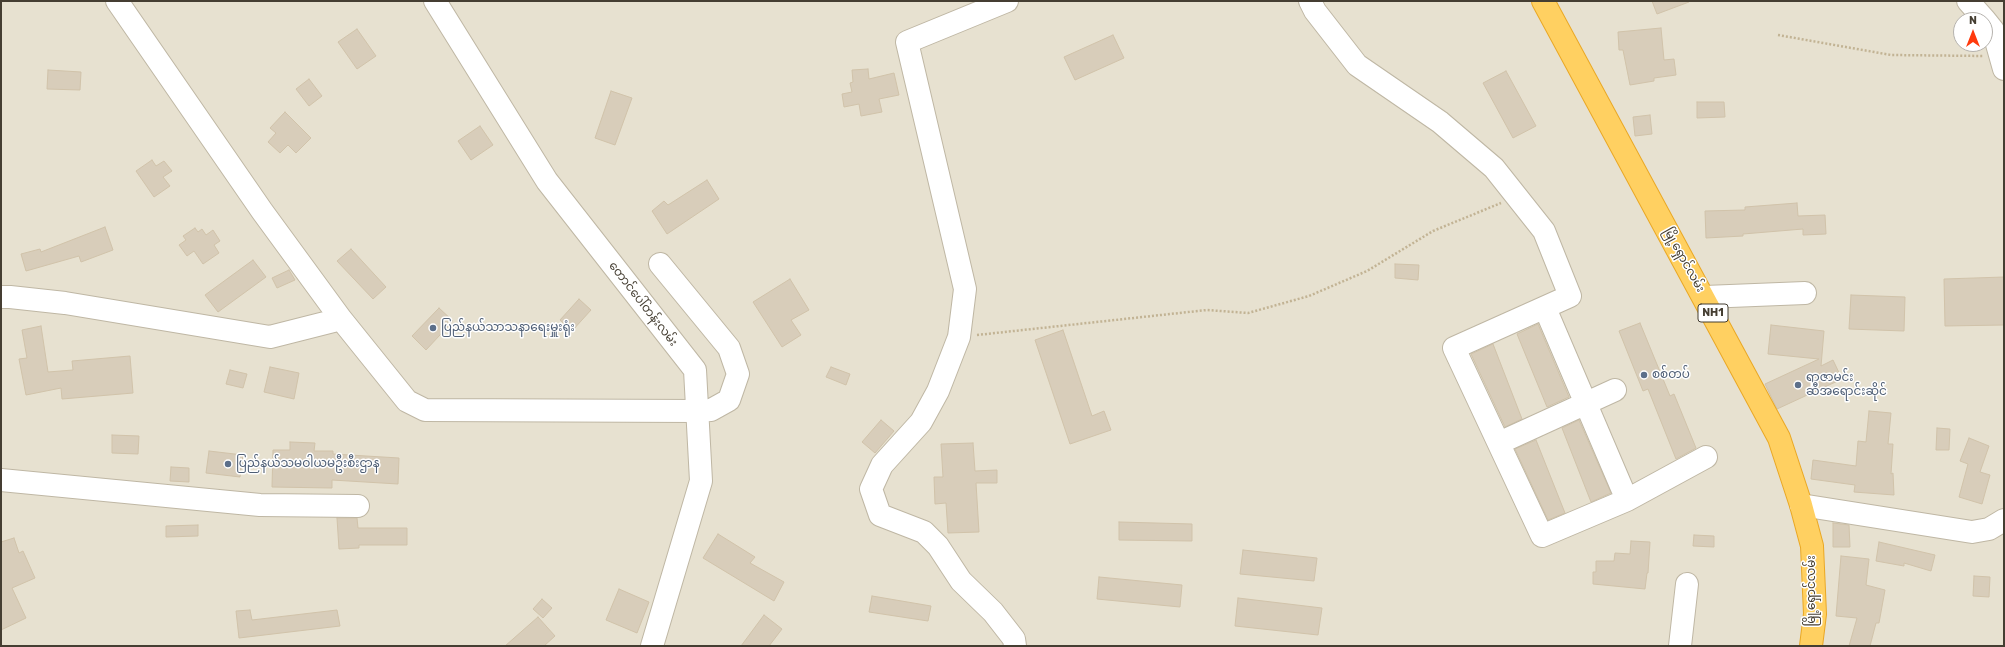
<!DOCTYPE html>
<meta charset="utf-8">
<style>
body{margin:0}
#map{position:relative;width:2005px;height:647px;overflow:hidden;background:#f3eee2;font-family:Rubik,sans-serif}
canvas{display:block}
.frame{position:absolute;inset:0;border:2px solid #453e32;pointer-events:none}
.north{position:absolute;left:1953px;top:12px;width:40px;height:40px;box-sizing:border-box;background:#fff;border:1px solid #b5b2ad;border-radius:50%;rotate:0deg;font-size:11px;font-weight:700;line-height:16px;text-align:center;color:#453e32}
.north::after{content:'';display:block;margin:auto;width:14px;height:18px;background:#ff3a0d;clip-path:polygon(50% 0,100% 100%,50% 72%,0 100%)}
</style>
<div id="map">
<canvas width="2005" height="647"></canvas>
<div class="frame"></div>
<div class="north">N</div>
</div>
<script>
const g = document.querySelector('canvas').getContext('2d');
g.lineJoin = 'round';
function fillPath(path, color) {
  g.fillStyle = color;
  g.fill(path, 'evenodd');
}
function poly(rows) {
  const path = new Path2D();
  for (const r of rows) {
    path.moveTo(r[0], r[1]);
    for (let i = 2; i < r.length; i += 2) path.lineTo(r[i], r[i + 1]);
  }
  return path;
}
function stroke(path, color, width, dash) {
  g.strokeStyle = color;
  g.lineWidth = width;
  g.lineCap = dash ? 'butt' : 'round';
  g.setLineDash(dash || []);
  g.stroke(path);
}
function label(font, color, halo, rows, align = 'center') {
  g.font = font + ' Rubik,"Noto Sans Myanmar",sans-serif';
  g.lineWidth = 3;
  g.setLineDash([]);
  g.textBaseline = 'middle';
  g.strokeStyle = halo;
  g.fillStyle = color;
  for (const [text, x, y, turn = 0] of rows) {
    g.save();
    g.translate(x, y);
    g.rotate((+turn || 0) * Math.PI / 180);
    g.textAlign = isNaN(turn) ? turn : align;
    if (halo) g.strokeText(text, 0, 0);
    g.fillText(text, 0, 0);
    g.restore();
  }
}
fillPath(poly([
 [1,1,2004,1,2004,646,1,646],
 [1961,20,1985,20,1985,44,1961,44]
]), '#e7e1d0');
const building = poly([
 [1652,1,1689,1,1689,2,1657,14,1652,1],
 [1661,28,1664,60,1674,59,1676,75,1654,78,1654,81,1630,85,1623,50,1619,50,1618,32,1661,28],
 [357,29,376,56,357,69,338,42,357,29],
 [1113,35,1124,58,1075,80,1064,57,1113,35],
 [868,69,869,79,894,73,899,95,879,99,882,112,861,116,859,104,844,107,842,94,852,92,850,83,853,82,852,70,868,69],
 [48,70,81,72,80,90,47,89,48,70],
 [1506,71,1536,126,1513,138,1483,83,1506,71],
 [309,79,322,96,309,106,296,89,309,79],
 [611,91,632,98,615,145,595,138,611,91],
 [1697,102,1724,102,1725,117,1697,118,1697,102],
 [285,112,311,138,296,153,288,145,280,153,268,142,276,133,270,128,285,112],
 [1650,115,1652,134,1635,136,1633,117,1650,115],
 [480,126,493,145,471,160,458,141,480,126],
 [152,160,156,166,164,161,172,171,163,177,170,186,154,197,136,171,152,160],
 [707,180,719,199,667,234,652,211,664,201,668,205,707,180],
 [1797,203,1798,216,1825,215,1826,234,1803,235,1803,229,1743,234,1743,236,1706,238,1705,211,1745,210,1745,207,1797,203],
 [105,227,113,250,81,262,79,256,26,271,21,254,40,249,41,252,105,227],
 [195,228,198,232,202,229,206,235,213,230,220,241,214,245,219,253,203,264,194,251,187,256,179,245,186,240,183,236,195,228],
 [351,249,386,287,373,299,337,261,351,249],
 [253,260,266,277,218,312,205,295,253,260],
 [1395,264,1419,265,1418,280,1395,278,1395,264],
 [289,270,295,280,277,288,272,278,289,270],
 [2004,277,2004,325,1945,326,1944,279,2004,277],
 [790,279,809,310,791,320,801,335,782,347,753,302,790,279],
 [1851,295,1905,297,1904,331,1849,329,1851,295],
 [579,299,591,310,572,331,560,320,579,299],
 [439,308,453,321,426,350,412,336,439,308],
 [1640,323,1670,396,1674,394,1696,448,1676,459,1648,389,1643,391,1619,331,1640,323],
 [1538,324,1569,397,1547,407,1517,334,1538,324],
 [1771,325,1824,331,1821,366,1833,360,1842,379,1777,409,1765,384,1819,359,1768,354,1771,325],
 [41,326,48,372,73,370,72,361,130,356,133,393,62,399,61,388,26,395,19,359,27,358,22,330,41,326],
 [1063,330,1092,416,1104,411,1111,430,1070,444,1035,340,1063,330],
 [1493,344,1522,419,1505,427,1471,354,1493,344],
 [270,367,299,373,294,399,264,392,270,367],
 [831,367,850,374,846,385,826,377,831,367],
 [230,370,247,374,243,388,226,384,230,370],
 [1869,411,1891,413,1888,444,1893,444,1891,474,1893,473,1894,495,1854,492,1855,485,1811,479,1813,460,1856,466,1858,441,1866,442,1869,411],
 [881,420,894,431,875,453,862,442,881,420],
 [1579,420,1611,493,1591,502,1562,428,1579,420],
 [1937,428,1950,429,1949,450,1936,450,1937,428],
 [112,435,139,436,138,454,112,453,112,435],
 [1969,438,1989,446,1980,472,1990,475,1982,504,1959,497,1968,464,1960,461,1969,438],
 [1536,440,1565,513,1548,520,1515,449,1536,440],
 [290,442,315,443,314,451,333,451,333,454,399,458,398,484,332,480,332,488,272,487,273,450,290,450,290,442],
 [973,443,975,471,997,470,997,483,976,483,979,532,948,533,946,503,935,504,934,477,943,477,941,444,973,443],
 [209,451,243,455,240,477,206,473,209,451],
 [171,467,189,468,189,482,170,481,171,467],
 [337,518,357,518,358,528,407,528,407,545,359,545,359,548,339,549,337,518],
 [1119,522,1192,524,1192,541,1119,540,1119,522],
 [1833,523,1849,525,1850,547,1833,547,1833,523],
 [198,525,198,536,166,537,166,526,198,525],
 [718,534,755,557,750,563,784,582,774,601,703,558,718,534],
 [1694,535,1714,536,1714,547,1693,546,1694,535],
 [14,538,19,553,23,551,35,578,12,588,26,618,1,630,1,542,14,538],
 [1631,541,1650,542,1648,573,1647,573,1645,589,1593,584,1593,572,1596,572,1596,561,1614,561,1615,553,1630,554,1631,541],
 [1879,542,1935,555,1931,571,1904,563,1904,566,1876,561,1879,542],
 [1243,550,1317,558,1314,581,1240,574,1243,550],
 [1841,556,1869,559,1866,585,1885,590,1879,623,1876,623,1870,646,1849,646,1857,618,1836,616,1841,556],
 [1974,576,1990,577,1989,597,1973,596,1974,576],
 [1099,577,1182,585,1180,607,1097,599,1099,577],
 [619,589,649,602,637,633,606,620,619,589],
 [872,596,931,606,928,621,869,612,872,596],
 [1238,598,1322,608,1318,635,1235,626,1238,598],
 [542,599,552,608,543,618,533,609,542,599],
 [250,610,252,620,337,610,340,626,239,638,236,611,250,610],
 [764,615,782,629,769,646,741,646,764,615],
 [538,617,555,636,544,646,505,646,538,617]
]);
fillPath(building, '#d8cdba');
stroke(building, '#d1c3aa', 1);
const minor = poly([
 [117,1,262,211,341,319,407,401,425,410,697,411,711,410,729,400,738,374,729,348,660,264],
 [435,1,547,181,695,370,701,481,652,646],
 [1007,1,907,42,965,289,959,337,938,391,921,422,882,465,871,489,880,515,924,532,938,546,961,581,993,612,1014,639,1015,646],
 [1310,1,1315,11,1357,65,1440,122,1494,168,1544,231,1570,296,1454,348,1542,536,1627,500,1706,457],
 [1968,1,1985,20],
 [1985,20,1993,30,2004,69],
 [1,297,10,297,65,303,270,337,341,319],
 [1705,297,1805,293],
 [1545,308,1627,500],
 [1499,443,1615,390],
 [1,480,260,505,358,506],
 [1801,505,1972,532,1989,529,2004,520],
 [1680,646,1687,584]
]);
const highway = poly([
 [1543,1,1779,438,1801,505,1812,546,1815,614,1811,646]
]);
stroke(minor, '#bfb7a4', 24);
stroke(highway, '#eaa825', 24);
stroke(poly([
 [1778,35,1891,55,1984,56],
 [977,335,1207,310,1248,313,1309,296,1367,271,1433,231,1501,203]
]), '#c2b394', 2.5, [2, 2]);
stroke(minor, '#fff', 22);
stroke(highway, '#ffd061', 22);
for (const [x, y, r, color] of [
 [433,328,4,"#5c6f8a"],
 [1644,375,4,"#5c6f8a"],
 [1798,385,4,"#5c6f8a"],
 [228,464,4,"#5c6f8a"]
]) {
  const dot = new Path2D();
  dot.arc(x, y, r, 0, 2 * Math.PI);
  g.fillStyle = color;
  g.fill(dot);
  stroke(dot, '#fff', 1.5);
}
for (const [x, y, w] of [
 [1713,313,30]
]) {
  const box = new Path2D();
  box.roundRect(x - w / 2, y - 9, w, 18, 3);
  g.fillStyle = '#fff';
  g.fill(box);
  stroke(box, '#453e32', 1);
}
label('bold 11px', '#453e32', null, [
 ["NH1",1713,313]
]);
label('12px', '#453e32', '#fff', [
 ["မြို့ရှောင်လမ်း",1684,260,61],
 ["တောင်ပေါ်တန်းလမ်း",643,304,52],
 ["မြို့ရှောင်လမ်း",1812,591,-90]
]);
label('12px', '#4e5e75', '#fff', [
 ["ပြည်နယ်သာသနာရေးမှူးရုံး",441,328],
 ["စစ်တပ်",1652,375],
 ["ရာဇာမင်း",1806,378],
 ["ဆီအရောင်းဆိုင်",1806,392],
 ["ပြည်နယ်သမဝါယမဦးစီးဌာန",236,464]
], 'left');
</script>
